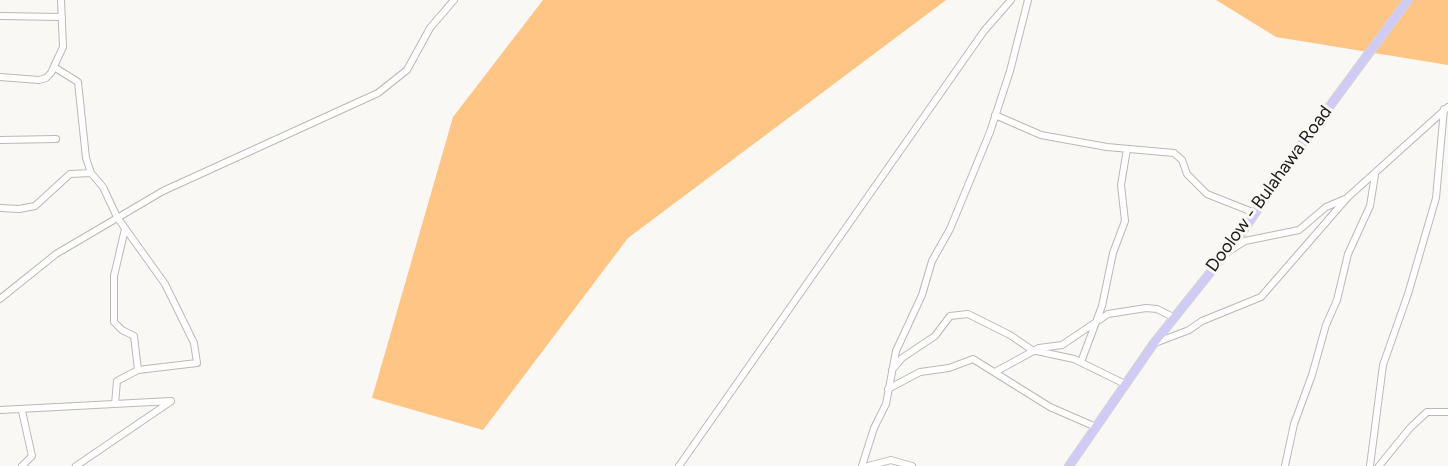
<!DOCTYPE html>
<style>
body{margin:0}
canvas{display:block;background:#faf8f4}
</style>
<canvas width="1448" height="466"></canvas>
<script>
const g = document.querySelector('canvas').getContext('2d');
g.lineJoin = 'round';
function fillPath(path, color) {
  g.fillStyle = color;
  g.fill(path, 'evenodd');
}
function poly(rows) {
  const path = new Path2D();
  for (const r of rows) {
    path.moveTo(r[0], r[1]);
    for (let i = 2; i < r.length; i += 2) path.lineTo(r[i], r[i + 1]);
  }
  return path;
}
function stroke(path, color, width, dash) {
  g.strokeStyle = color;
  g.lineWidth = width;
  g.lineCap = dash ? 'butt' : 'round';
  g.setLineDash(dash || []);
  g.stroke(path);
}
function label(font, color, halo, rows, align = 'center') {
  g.font = font + ' Figtree,sans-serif';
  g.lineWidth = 6;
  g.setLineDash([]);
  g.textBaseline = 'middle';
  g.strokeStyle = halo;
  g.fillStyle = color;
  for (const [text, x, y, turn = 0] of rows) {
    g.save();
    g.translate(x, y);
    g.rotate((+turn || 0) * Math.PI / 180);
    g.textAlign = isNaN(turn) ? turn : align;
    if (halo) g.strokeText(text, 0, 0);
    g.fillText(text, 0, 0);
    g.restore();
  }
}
fillPath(poly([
 [543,0,946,0,628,238,483,430,372,398,453,117],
 [1216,0,1448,0,1448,65,1276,37]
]), '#fec584');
const minor = poly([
 [0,16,62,17],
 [54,67,78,82,86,158,91,173,103,187,117,217,165,284,194,343,197,363,138,370],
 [0,77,39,80,46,78,51,73,63,47,61,0],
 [995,115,1041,135,1107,147,1174,153,1182,160,1187,174,1207,194,1255,213],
 [0,140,56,139],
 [0,208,19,209,35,206,70,174,91,173],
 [1228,252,1245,241,1299,230,1326,207,1345,199],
 [0,299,56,254,163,191,378,93,407,70,430,28,454,0],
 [1155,343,1189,330,1202,321,1261,297,1348,197,1448,107],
 [1081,362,1102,306,1113,253,1125,221,1121,185,1127,149],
 [892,370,902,358,935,336,950,316,968,314,1010,335,1032,350,1074,359,1125,384],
 [995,372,1039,348,1062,345,1108,314,1146,308,1157,309,1173,317],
 [888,389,920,372,949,368,973,359,1050,407,1096,427],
 [115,404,117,381,138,370,134,336,122,330,114,322,114,276,125,229],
 [0,410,171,401],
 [22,411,32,456,22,466],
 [76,466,170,402],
 [679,466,984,31,1011,0],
 [862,466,874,428,886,404,896,351,922,295,932,261,950,229,990,132,1010,71,1028,0],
 [868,466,891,460,912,466],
 [1285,466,1294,424,1312,375,1326,325,1337,300,1348,254,1370,206,1375,175],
 [1370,466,1383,365,1408,294,1436,198,1444,109],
 [1379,466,1410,428,1427,412,1448,412]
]);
const major = poly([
 [1069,466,1154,343,1241,234,1299,148,1408,0]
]);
stroke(minor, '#bbb9b6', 8);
stroke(major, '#d6d6d6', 10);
stroke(minor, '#fff', 6);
stroke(major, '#d0cbf4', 8);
label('18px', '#1e1d1c', '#faf8f4', [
 ["Doolow - Bulahawa Road",1269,189,-54]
]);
</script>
